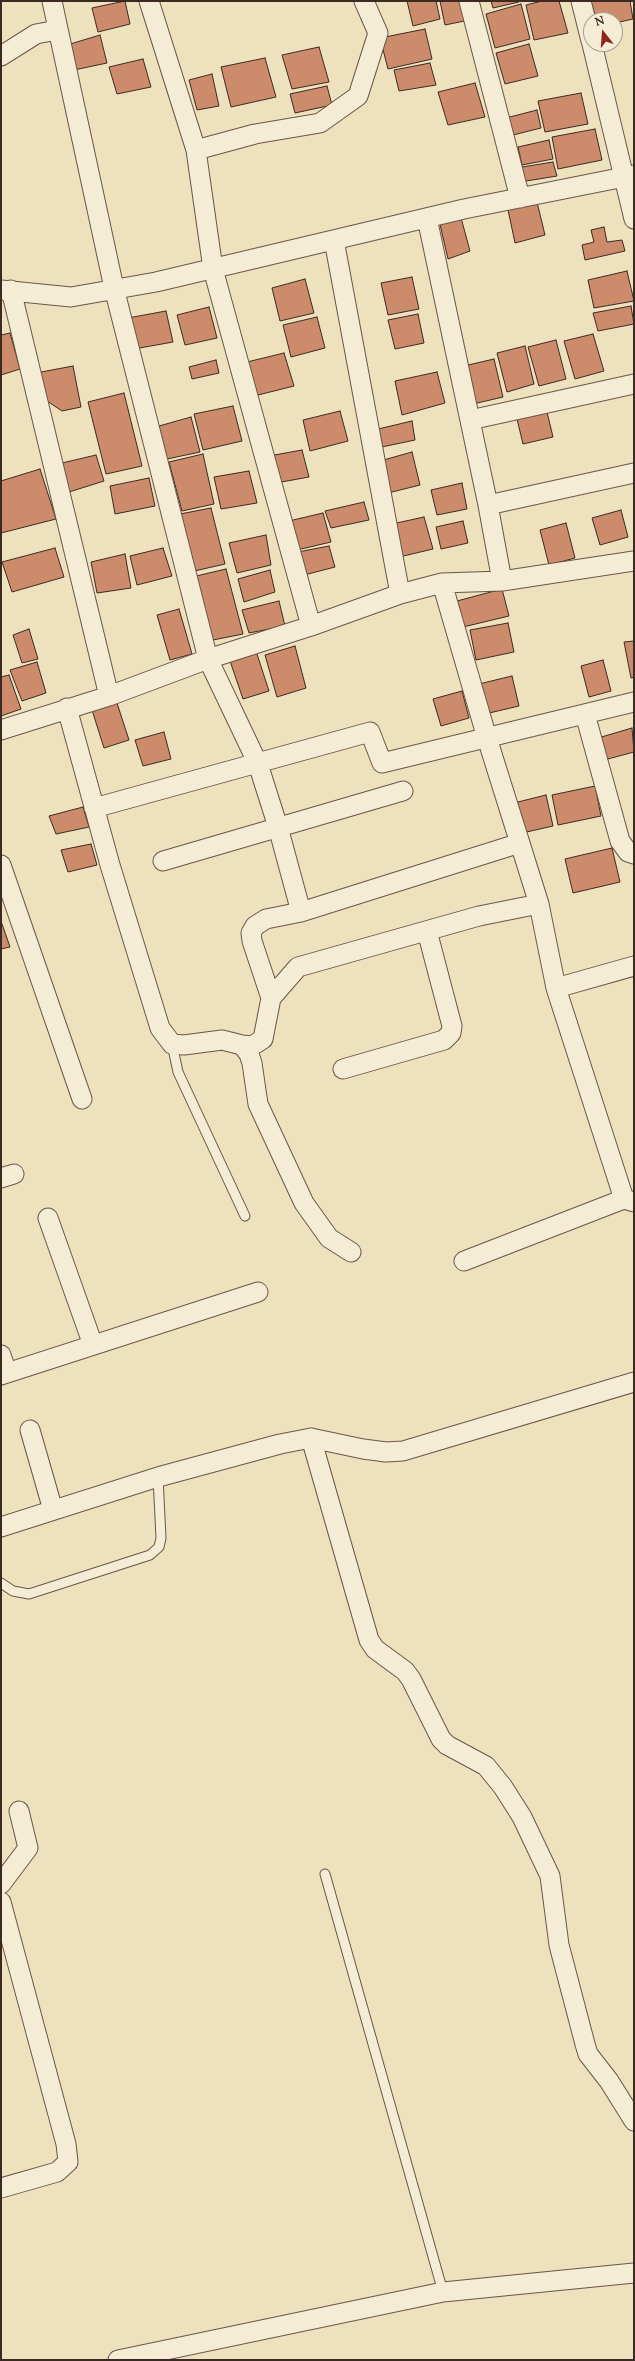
<!DOCTYPE html>
<style>
body{margin:0}
#map{position:relative;width:635px;height:2361px;overflow:hidden;background:#eee1be;font-family:"Sorts Mill Goudy",serif}
canvas{display:block}
.frame{position:absolute;inset:0;border:2px solid #3c2922;pointer-events:none}
.north{position:absolute;left:583px;top:12px;width:40px;height:40px;box-sizing:border-box;background:#f4ecd5;border:1px solid #aa9e8d;border-radius:50%;rotate:343deg;font-size:11px;font-weight:700;line-height:16px;text-align:center;color:#3c2922}
.north::after{content:'';display:block;margin:auto;width:14px;height:18px;background:#8f2418;clip-path:polygon(50% 0,100% 100%,50% 72%,0 100%)}
</style>
<div id="map">
<canvas width="635" height="2361"></canvas>
<div class="frame"></div>
<div class="north">N</div>
</div>
<script>
const g = document.querySelector('canvas').getContext('2d');
g.lineJoin = 'round';
function fillPath(path, color) {
  g.fillStyle = color;
  g.fill(path, 'evenodd');
}
function poly(rows) {
  const path = new Path2D();
  for (const r of rows) {
    path.moveTo(r[0], r[1]);
    for (let i = 2; i < r.length; i += 2) path.lineTo(r[i], r[i + 1]);
  }
  return path;
}
function stroke(path, color, width, dash) {
  g.strokeStyle = color;
  g.lineWidth = width;
  g.lineCap = dash ? 'butt' : 'round';
  g.setLineDash(dash || []);
  g.stroke(path);
}
const building = poly([
 [125,1,130,24,98,32,92,8,125,1],
 [407,1,436,1,440,19,413,26,407,1],
 [440,1,464,1,469,20,445,25,440,1],
 [491,1,518,1,519,2,493,8,491,1],
 [542,1,559,1,568,33,534,40,526,5,542,1],
 [591,1,630,1,633,19,615,23,615,20,596,20,591,1],
 [521,4,530,39,495,48,486,14,521,4],
 [425,29,432,59,388,69,380,38,425,29],
 [100,35,107,63,74,70,67,45,100,35],
 [529,44,538,76,505,84,496,53,529,44],
 [319,47,329,82,292,89,282,55,319,47],
 [265,58,276,97,231,107,221,67,265,58],
 [143,59,151,87,117,94,109,67,143,59],
 [430,63,436,85,399,91,394,70,430,63],
 [212,74,219,106,197,110,189,80,212,74],
 [475,83,485,117,448,125,438,92,475,83],
 [327,86,332,105,295,113,290,94,327,86],
 [581,93,588,124,545,132,538,101,581,93],
 [537,110,541,128,509,136,506,118,537,110],
 [595,129,602,160,558,169,552,137,595,129],
 [549,140,553,159,522,165,518,147,549,140],
 [553,162,557,176,520,182,516,168,553,162],
 [536,198,545,235,515,243,507,205,536,198],
 [460,214,470,251,448,259,439,220,460,214],
 [604,227,607,242,622,240,625,251,585,260,582,245,594,242,591,230,604,227],
 [627,271,634,301,594,308,588,280,627,271],
 [412,277,419,309,388,315,381,283,412,277],
 [305,279,314,313,280,321,272,288,305,279],
 [631,306,634,324,598,331,593,313,631,306],
 [209,307,217,338,185,345,177,315,209,307],
 [166,311,173,342,134,349,128,318,166,311],
 [418,314,424,343,395,349,388,320,418,314],
 [317,317,325,348,291,357,283,325,317,317],
 [10,333,20,369,1,375,1,335,10,333],
 [593,334,604,371,575,379,564,341,593,334],
 [556,340,566,379,539,386,528,347,556,340],
 [525,346,534,384,507,392,497,353,525,346],
 [284,353,294,386,254,396,243,363,284,353],
 [494,359,503,397,473,404,464,366,494,359],
 [216,360,219,373,192,379,189,367,216,360],
 [73,366,81,407,62,411,41,397,36,373,73,366],
 [437,372,445,403,402,415,395,381,437,372],
 [124,393,142,466,106,474,88,402,124,393],
 [233,406,242,441,203,450,194,414,233,406],
 [340,411,348,441,310,451,303,420,340,411],
 [547,412,553,437,523,444,517,419,547,412],
 [191,417,200,452,167,459,159,426,191,417],
 [412,421,415,440,377,448,374,430,412,421],
 [302,450,309,477,276,483,269,456,302,450],
 [412,452,420,485,388,493,380,461,412,452],
 [203,454,214,504,182,511,169,462,203,454],
 [96,455,104,481,69,492,62,463,96,455],
 [40,469,56,519,1,533,1,481,40,469],
 [249,471,257,503,221,509,214,477,249,471],
 [149,478,155,506,115,514,110,486,149,478],
 [462,483,467,509,437,515,431,490,462,483],
 [364,502,369,520,331,528,325,511,364,502],
 [211,508,225,564,190,572,175,515,211,508],
 [621,510,628,537,600,545,592,518,621,510],
 [323,513,331,542,297,550,289,521,323,513],
 [424,517,433,549,399,557,392,524,424,517],
 [463,521,468,543,441,549,436,527,463,521],
 [566,523,575,558,549,565,540,530,566,523],
 [266,535,271,565,237,573,229,543,266,535],
 [329,546,335,567,304,575,298,552,329,546],
 [55,548,64,577,12,592,2,562,55,548],
 [163,548,172,576,137,585,130,556,163,548],
 [125,554,131,588,97,593,91,562,125,554],
 [226,569,243,634,208,641,192,577,226,569],
 [270,570,275,592,244,602,238,579,270,570],
 [502,589,509,616,463,627,457,601,502,589],
 [279,601,285,626,249,633,242,610,279,601],
 [179,609,192,654,170,660,157,615,179,609],
 [508,623,514,652,476,660,470,630,508,623],
 [29,629,38,659,22,663,13,635,29,629],
 [634,641,634,677,631,678,624,642,634,641],
 [295,646,306,688,277,697,265,655,295,646],
 [256,651,269,691,243,699,229,658,256,651],
 [603,660,611,691,589,697,581,666,603,660],
 [37,662,46,693,22,701,10,670,37,662],
 [9,675,21,709,1,716,1,677,9,675],
 [512,676,519,706,485,714,479,684,512,676],
 [462,691,469,718,441,726,433,699,462,691],
 [117,703,129,740,104,748,92,710,117,703],
 [632,728,634,752,604,760,598,738,632,728],
 [164,732,171,759,143,766,135,740,164,732],
 [595,786,601,816,558,825,552,795,595,786],
 [546,795,553,826,522,833,514,803,546,795],
 [83,807,89,827,56,834,49,816,83,807],
 [91,844,97,865,68,872,61,850,91,844],
 [612,848,620,882,573,893,565,859,612,848],
 [1,921,10,947,1,949,1,921]
]);
fillPath(building, '#cc8c6c');
stroke(building, '#3c2922', 1);
const service = poly([
 [172,1044,178,1072,245,1216],
 [1,1583,13,1591,29,1594,150,1555,159,1547,161,1538,158,1477],
 [325,1874,443,2292]
]);
const minor = poly([
 [52,1,114,288,208,659,258,764,278,827,301,912],
 [149,1,196,150,213,269,311,626,400,594,442,583,502,581,634,561],
 [469,1,520,198],
 [581,1,591,41],
 [592,44,634,219],
 [1,56,36,34,57,30],
 [196,150,255,134,320,123,358,96,378,33,364,1],
 [427,218,488,505,502,581],
 [334,240,400,594],
 [1,290,71,297,156,282,464,209,634,175],
 [11,290,109,696],
 [470,420,634,384],
 [488,505,634,473],
 [442,583,487,738,539,904,556,988,624,1199],
 [67,708,110,865,160,1028,172,1044,184,1045,222,1040,242,1045,249,1054,252,1063,258,1104,304,1203,329,1238,351,1252],
 [585,714,620,841,628,852,634,854],
 [1,730,109,696,208,659,311,626],
 [94,808,370,732,382,763,634,702],
 [163,861,403,791],
 [1,865,82,1099],
 [556,988,634,966],
 [271,998,252,941,251,933,255,926,266,919,301,912,520,843],
 [242,1045,252,1046,263,1039,271,998,298,967,479,916,539,904],
 [343,1069,444,1040,451,1033,452,1026,427,931],
 [1,1178,14,1174],
 [48,1218,93,1345],
 [464,1261,624,1199,634,1202],
 [1,1355,7,1373],
 [1,1375,258,1292],
 [30,1430,53,1510],
 [311,1438,369,1640,375,1649,405,1671,411,1679,441,1739,447,1745,486,1766,503,1787,522,1817,550,1876,559,1945,585,2044,588,2054,609,2081,634,2121],
 [1,1527,158,1477,280,1444,311,1438,363,1449,386,1452,403,1451,634,1382],
 [1,1884,28,1848,19,1811],
 [1,1902,66,2144,68,2162,57,2172,1,2188],
 [118,2360,443,2292,634,2273]
]);
stroke(service, '#685749', 11);
stroke(minor, '#685749', 21);
stroke(service, '#f4ecd5', 9);
stroke(minor, '#f4ecd5', 19);
</script>
